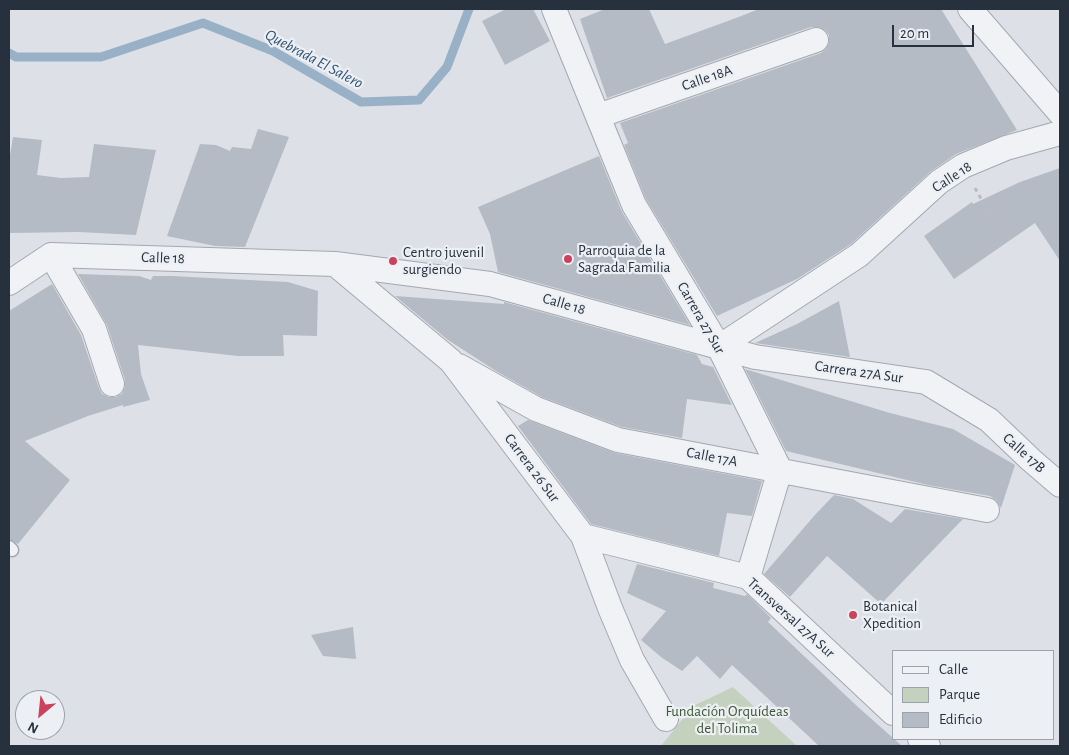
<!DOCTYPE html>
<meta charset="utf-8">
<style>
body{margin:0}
#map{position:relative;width:1069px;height:755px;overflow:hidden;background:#dde1e7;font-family:"Alegreya Sans",sans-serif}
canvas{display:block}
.frame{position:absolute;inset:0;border:10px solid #27303d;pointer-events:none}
.legend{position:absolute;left:892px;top:650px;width:162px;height:90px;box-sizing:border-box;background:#ecf0f5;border:1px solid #9da3ab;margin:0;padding:6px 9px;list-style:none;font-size:15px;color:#27303d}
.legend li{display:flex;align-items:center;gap:10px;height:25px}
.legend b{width:25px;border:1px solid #9da3ab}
.north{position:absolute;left:15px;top:690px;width:50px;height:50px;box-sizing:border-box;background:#ecf0f5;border:1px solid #9da3ab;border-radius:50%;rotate:208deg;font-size:14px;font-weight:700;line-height:20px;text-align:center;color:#27303d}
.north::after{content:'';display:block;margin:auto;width:18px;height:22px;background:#cc425d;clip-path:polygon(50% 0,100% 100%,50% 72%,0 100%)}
.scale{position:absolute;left:892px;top:25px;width:82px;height:22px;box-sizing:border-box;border:2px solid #27303d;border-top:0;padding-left:6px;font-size:15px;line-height:18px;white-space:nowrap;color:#27303d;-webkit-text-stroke:4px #ecf0f5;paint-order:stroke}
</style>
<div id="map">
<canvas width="1069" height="755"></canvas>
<div class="frame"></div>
<ul class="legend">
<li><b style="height:6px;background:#f0f2f5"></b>Calle</li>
<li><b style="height:14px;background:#c4d1be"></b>Parque</li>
<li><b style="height:14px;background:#b4bbc4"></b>Edificio</li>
</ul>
<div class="north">N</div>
<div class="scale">20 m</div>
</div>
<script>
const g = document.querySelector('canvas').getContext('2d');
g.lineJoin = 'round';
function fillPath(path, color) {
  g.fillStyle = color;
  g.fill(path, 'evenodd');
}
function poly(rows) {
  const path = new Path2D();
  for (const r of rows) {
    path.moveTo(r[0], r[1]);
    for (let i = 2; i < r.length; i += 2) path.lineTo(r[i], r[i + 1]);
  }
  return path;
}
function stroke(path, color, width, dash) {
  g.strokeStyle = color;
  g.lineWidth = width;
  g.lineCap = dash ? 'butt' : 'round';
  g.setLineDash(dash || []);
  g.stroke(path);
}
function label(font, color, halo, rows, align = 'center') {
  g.font = font + ' "Alegreya Sans",sans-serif';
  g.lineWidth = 4.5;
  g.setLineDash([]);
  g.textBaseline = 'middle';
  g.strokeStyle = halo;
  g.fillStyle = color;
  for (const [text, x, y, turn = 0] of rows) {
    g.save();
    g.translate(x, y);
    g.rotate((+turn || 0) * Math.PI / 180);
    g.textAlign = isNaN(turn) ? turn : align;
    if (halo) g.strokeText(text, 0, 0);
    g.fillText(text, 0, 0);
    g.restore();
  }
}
fillPath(poly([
 [733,687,797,746,661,746,693,706]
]), '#c4d1be');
stroke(poly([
 [9,53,16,57,101,57,203,23,273,51,361,102,419,100,447,67,469,9]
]), '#98b1c7', 9);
fillPath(poly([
 [506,9,533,9,550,41,505,65,482,21],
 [605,9,649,9,665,44,736,18,759,9,941,9,1017,130,956,154,930,172,851,244,797,279,717,316,646,199,624,145,628,143,620,123,821,53,826,49,829,43,829,35,825,30,819,27,811,27,607,98,580,19],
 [258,129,289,137,245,247,215,246,167,236,200,144,216,145,230,151,232,147,251,149],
 [13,137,42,140,37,175,61,178,89,177,94,144,156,150,136,235,79,232,9,233,9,161],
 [599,156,622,212,690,325,498,272,490,234,478,207],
 [1060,168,1060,261,1035,223,954,279,924,236,972,202,973,204,1020,182],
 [78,274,139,276,151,280,153,276,172,276,288,282,318,291,317,336,283,335,284,356,238,356,138,345,141,374,150,400,123,407,123,405,88,416,25,441,70,480,18,544,9,539,9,311,52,284,81,335,99,388,102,394,109,397,116,397,122,394,125,387,125,380,107,325],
 [395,296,504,304,504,302,697,355,702,364,713,367,732,405,687,399,682,438,622,427,542,397,496,371,448,340],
 [839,301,850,357,755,343,797,324],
 [745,369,890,413,953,429,1015,465,1001,508,996,500,990,496,928,485,786,451],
 [528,420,615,453,762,481,752,516,727,513,719,556,591,524,518,426],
 [834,495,853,499,891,523,905,509,963,519,881,604,827,556,790,597,764,574,814,516],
 [637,564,714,583,713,588,745,596,747,594,771,618,768,622,858,707,902,746,819,746,732,665,720,679,697,656,682,671,661,657,641,640,666,611,627,593],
 [353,627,356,659,323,656,311,635]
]), '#b4bbc4');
const service = poly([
 [9,547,12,550]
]);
const minor = poly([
 [554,9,634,205,719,347,780,470,748,577],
 [970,9,1060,113],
 [598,116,816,40],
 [51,255,94,329,112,384],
 [335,264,451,361,583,536,610,608,632,660,666,719],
 [9,283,51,255,335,264,490,284,755,357,926,382,989,420,1031,460,1060,485],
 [719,347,859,255,939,182,963,166,1006,148,1060,133],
 [459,366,536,409,618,440,987,510],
 [583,536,748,577,893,713],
 [920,739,928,746]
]);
stroke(service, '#a3a8b1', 15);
stroke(minor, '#a3a8b1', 26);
stroke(poly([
 [975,188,993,220,1009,240]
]), '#b8bcc1', 3, [4, 4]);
stroke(service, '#f0f2f5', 12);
stroke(minor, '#f0f2f5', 24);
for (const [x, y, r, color] of [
 [568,259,5,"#cc425d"],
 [393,261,5,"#cc425d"],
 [853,615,5,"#cc425d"]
]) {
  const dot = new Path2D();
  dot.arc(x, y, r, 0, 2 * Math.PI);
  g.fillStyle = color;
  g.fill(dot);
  stroke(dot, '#ecf0f5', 2);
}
label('15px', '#27303d', '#ecf0f5', [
 ["Calle 18A",707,78,-19],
 ["Calle 18",952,177,-33],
 ["Calle 18",163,258,2],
 ["Calle 18",564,304,16],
 ["Carrera 27 Sur",701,318,60],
 ["Carrera 27A Sur",859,372,8],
 ["Calle 17B",1024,453,42],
 ["Calle 17A",712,457,11],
 ["Carrera 26 Sur",532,468,53],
 ["Transversal 27A Sur",791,618,42]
]);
label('15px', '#27303d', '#ecf0f5', [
 ["Parroquia de la",578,250],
 ["Sagrada Familia",578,267],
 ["Centro juvenil",403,252],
 ["surgiendo",403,269],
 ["Botanical",863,606],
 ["Xpedition",863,623]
], 'left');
label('15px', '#3d5934', '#ecf0f5', [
 ["Fundación Orquídeas",727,711],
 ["del Tolima",727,728]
]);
label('italic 16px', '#315171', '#ecf0f5', [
 ["Quebrada El Salero",314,59,28]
]);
</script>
